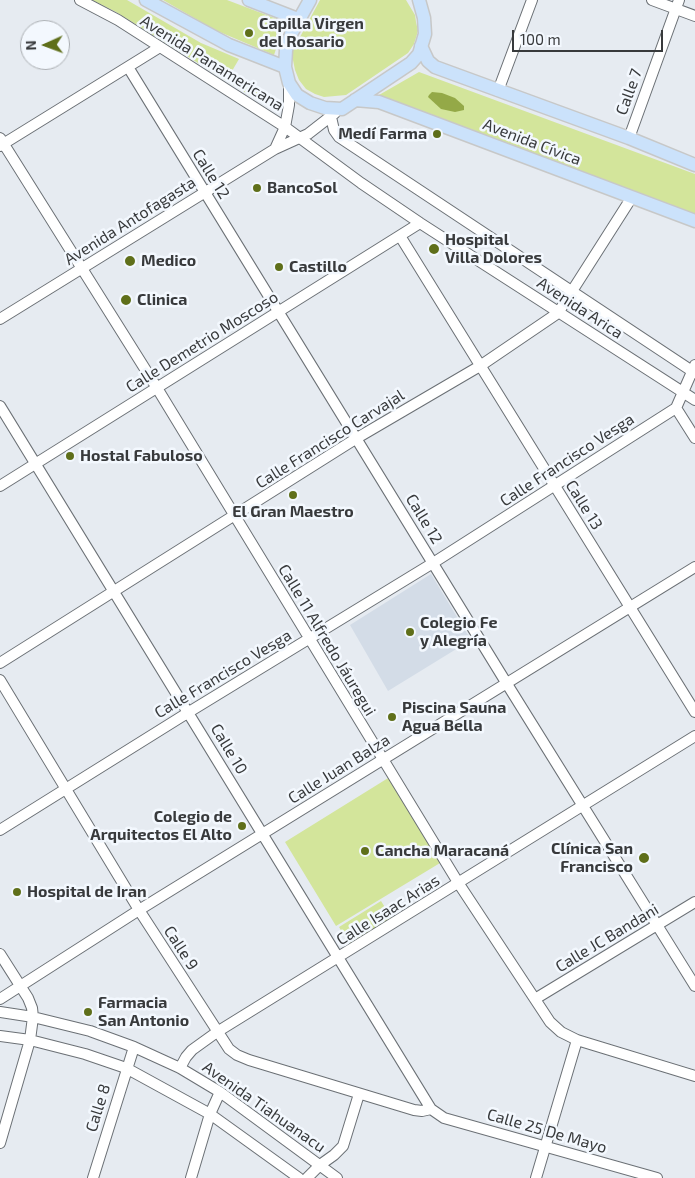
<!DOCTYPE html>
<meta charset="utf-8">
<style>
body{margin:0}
#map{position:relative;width:695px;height:1178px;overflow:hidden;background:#e6ebf1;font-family:"Exo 2",sans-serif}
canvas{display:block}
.north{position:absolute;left:20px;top:20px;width:50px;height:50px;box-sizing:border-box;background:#f3f8fe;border:1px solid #a8acb0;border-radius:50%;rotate:268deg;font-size:14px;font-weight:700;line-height:20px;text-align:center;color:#383a3c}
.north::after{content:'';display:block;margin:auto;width:18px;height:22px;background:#5f6f1a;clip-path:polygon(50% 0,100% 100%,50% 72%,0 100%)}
.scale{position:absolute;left:512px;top:30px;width:151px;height:22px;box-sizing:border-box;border:2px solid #383a3c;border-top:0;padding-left:6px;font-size:15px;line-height:18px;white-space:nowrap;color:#383a3c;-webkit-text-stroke:4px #f3f8fe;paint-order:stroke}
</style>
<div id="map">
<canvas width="695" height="1178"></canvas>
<div class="north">N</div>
<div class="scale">100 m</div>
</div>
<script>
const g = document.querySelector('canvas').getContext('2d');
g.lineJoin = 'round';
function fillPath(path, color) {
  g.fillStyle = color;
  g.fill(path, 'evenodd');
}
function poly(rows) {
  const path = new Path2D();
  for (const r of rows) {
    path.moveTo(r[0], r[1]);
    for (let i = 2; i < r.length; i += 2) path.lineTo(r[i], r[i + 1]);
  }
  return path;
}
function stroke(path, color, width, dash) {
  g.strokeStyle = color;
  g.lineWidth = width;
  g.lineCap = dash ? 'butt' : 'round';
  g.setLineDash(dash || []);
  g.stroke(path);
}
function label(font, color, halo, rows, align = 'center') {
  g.font = font + ' "Exo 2",sans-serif';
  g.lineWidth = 5;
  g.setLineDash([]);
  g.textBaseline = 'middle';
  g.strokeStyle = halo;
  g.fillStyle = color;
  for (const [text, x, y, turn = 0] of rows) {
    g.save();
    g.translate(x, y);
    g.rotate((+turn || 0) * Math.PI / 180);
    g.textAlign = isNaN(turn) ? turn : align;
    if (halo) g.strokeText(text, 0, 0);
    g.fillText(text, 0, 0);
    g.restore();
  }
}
fillPath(poly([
 [431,574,471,640,388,691,350,625]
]), '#d3dce7');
fillPath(poly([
 [92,0,127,0,201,43,239,59,232,71,264,93,259,101,116,12],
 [163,0,227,0,285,22,274,55,215,30],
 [320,0,406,0,415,15,416,22,418,31,414,44,408,53,346,95,324,97,315,94,306,89,299,80,295,70,293,60,293,50],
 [419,72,695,174,695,215,379,95],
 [393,775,445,860,336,926,285,842],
 [381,901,393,920,351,946,339,927]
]), '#d3e59b');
fillPath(poly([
 [432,92,442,93,455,98,464,106,464,110,455,112,441,109,428,97,429,95]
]), '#94a947');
const minor = poly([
 [80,0,118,20,285,127,361,183,420,223,695,400],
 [652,0,695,16],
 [128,67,507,684,695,986],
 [498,91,532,0],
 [331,117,334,130,339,137,695,373],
 [0,138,157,388,459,884,550,1022,561,1032,577,1040,695,1076],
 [629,138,679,0],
 [0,146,160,47],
 [275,149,285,127,289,105,289,83],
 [400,236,695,712],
 [0,319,275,149,308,134,335,113],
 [0,406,431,1109,444,1118,657,1178],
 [676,408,695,438],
 [0,486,420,223],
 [0,663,357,438,480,366,558,313,632,197],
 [0,680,139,910,229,1049,237,1055,249,1060,414,1110,422,1111,431,1109],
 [0,830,189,712,433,563,676,408,695,365],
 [0,954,28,998,32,1008,33,1017,30,1040,0,1143],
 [0,999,139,910,695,567],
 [535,999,695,902],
 [0,1012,33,1017,90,1031,134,1047,180,1068,220,1092,337,1178],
 [0,1036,30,1040,85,1054,126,1068,210,1114,299,1178],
 [180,1068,186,1057,192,1050,217,1032,695,736],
 [93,1178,134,1047],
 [191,1178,210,1114,220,1092],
 [307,1178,320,1165,334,1155,343,1146,359,1094],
 [536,1178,577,1040]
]);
const major = poly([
 [146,0,229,45,285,67],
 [249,0,298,19],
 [310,0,291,34,286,50,285,67,289,83,297,95,310,103,325,108,342,109,411,63,419,54,425,34,424,18,419,0],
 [421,46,428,61,435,67,629,138,695,165],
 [355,100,379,102,695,221]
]);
stroke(minor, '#6b7075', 12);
stroke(major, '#c7c8c8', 15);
stroke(minor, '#fff', 10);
stroke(major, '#cbe2fb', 12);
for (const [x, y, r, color] of [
 [249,33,5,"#5f6f1a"],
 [437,134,5,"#5f6f1a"],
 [257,188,5,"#5f6f1a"],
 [434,249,6,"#5f6f1a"],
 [130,261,6,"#5f6f1a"],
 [279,267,5,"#5f6f1a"],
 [126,300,6,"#5f6f1a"],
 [70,456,5,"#5f6f1a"],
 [293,495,5,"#5f6f1a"],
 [410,632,5,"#5f6f1a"],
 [392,717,5,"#5f6f1a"],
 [242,826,5,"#5f6f1a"],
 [365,851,5,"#5f6f1a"],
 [644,858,6,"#5f6f1a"],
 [17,892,5,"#5f6f1a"],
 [88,1012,5,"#5f6f1a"]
]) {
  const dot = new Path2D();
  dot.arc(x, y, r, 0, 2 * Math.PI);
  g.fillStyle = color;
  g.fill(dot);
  stroke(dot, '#f3f8fe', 2);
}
label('bold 16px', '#383a3c', '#f3f8fe', [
 ["Capilla Virgen",259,24],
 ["del Rosario",259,42],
 ["Medí Farma",427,134,"right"],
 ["BancoSol",267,188],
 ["Hospital",445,240],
 ["Villa Dolores",445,258],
 ["Medico",141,261],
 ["Castillo",289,267],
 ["Clinica",137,300],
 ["Hostal Fabuloso",80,456],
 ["El Gran Maestro",293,512,"center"],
 ["Colegio Fe",420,623],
 ["y Alegría",420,641],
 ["Piscina Sauna",402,708],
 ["Agua Bella",402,726],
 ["Colegio de",232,817,"right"],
 ["Arquitectos El Alto",232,835,"right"],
 ["Clínica San",633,849,"right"],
 ["Francisco",633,867,"right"],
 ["Cancha Maracaná",375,851],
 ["Hospital de Iran",27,892],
 ["Farmacia",98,1003],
 ["San Antonio",98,1021]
], 'left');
label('16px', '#383a3c', '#f3f8fe', [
 ["Avenida Panamericana",212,63,32],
 ["Calle 7",629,92,-70],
 ["Avenida Cívica",532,142,21],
 ["Calle 12",211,174,58],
 ["Avenida Antofagasta",130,221,-32],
 ["Avenida Arica",580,308,33],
 ["Calle Demetrio Moscoso",202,342,-32],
 ["Calle Francisco Carvajal",330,439,-32],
 ["Calle Francisco Vesga",567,460,-33],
 ["Calle 13",584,505,58],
 ["Calle 12",424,519,59],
 ["Calle 11 Alfredo Jáuregui",327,640,59],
 ["Calle Francisco Vesga",223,674,-31],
 ["Calle 10",229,749,59],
 ["Calle Juan Balza",339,769,-32],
 ["Calle Isaac Arias",388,910,-32],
 ["Calle JC Bandani",607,938,-31],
 ["Calle 9",181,948,57],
 ["Avenida Tiahuanacu",264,1107,35],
 ["Calle 8",98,1108,-73],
 ["Calle 25 De Mayo",547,1131,16]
]);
</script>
